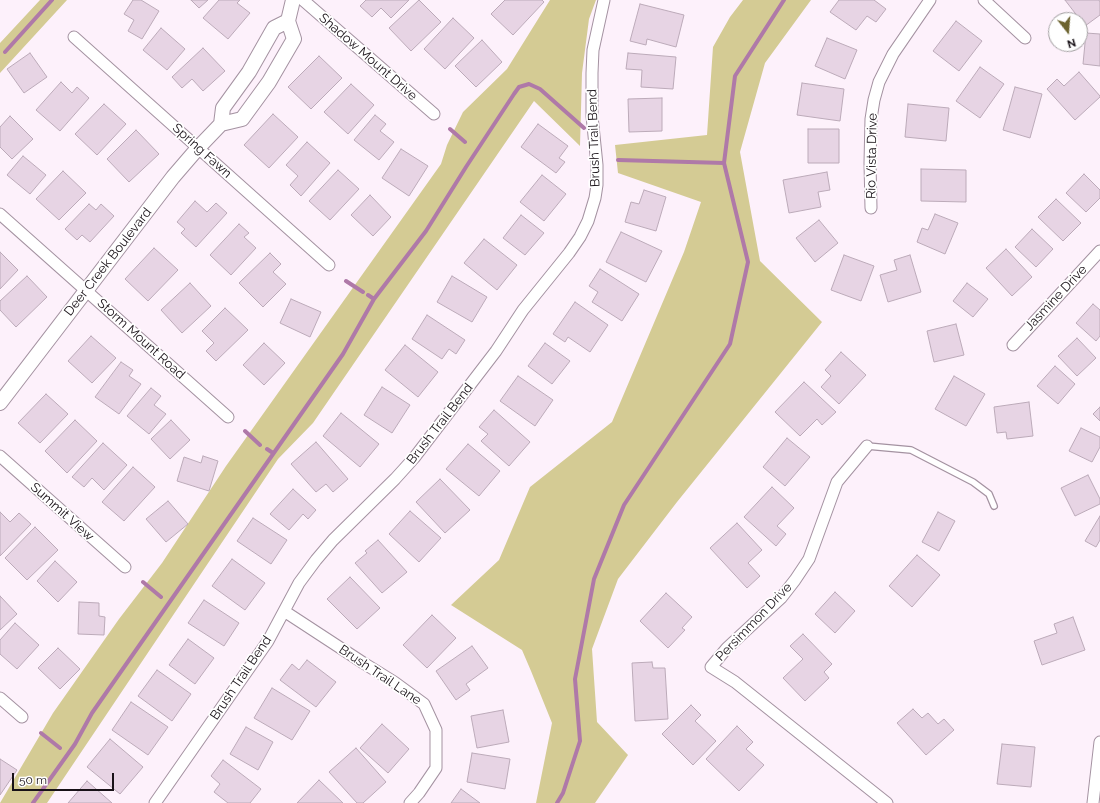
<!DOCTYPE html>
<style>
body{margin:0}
#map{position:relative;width:1100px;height:803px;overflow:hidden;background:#fdf1fb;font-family:Raleway,sans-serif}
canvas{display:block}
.north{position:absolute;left:1048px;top:12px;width:40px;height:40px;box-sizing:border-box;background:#fff;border:1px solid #a3a0a2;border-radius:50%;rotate:163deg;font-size:11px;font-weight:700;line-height:16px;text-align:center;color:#181117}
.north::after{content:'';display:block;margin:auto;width:14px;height:18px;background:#6c632f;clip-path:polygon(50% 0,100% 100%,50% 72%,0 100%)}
.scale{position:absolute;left:12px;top:773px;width:102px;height:18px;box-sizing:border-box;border:2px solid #181117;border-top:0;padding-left:5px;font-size:12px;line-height:14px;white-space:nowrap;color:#181117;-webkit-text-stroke:3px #fff;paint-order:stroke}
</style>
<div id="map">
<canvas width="1100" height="803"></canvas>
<div class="north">N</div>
<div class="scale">50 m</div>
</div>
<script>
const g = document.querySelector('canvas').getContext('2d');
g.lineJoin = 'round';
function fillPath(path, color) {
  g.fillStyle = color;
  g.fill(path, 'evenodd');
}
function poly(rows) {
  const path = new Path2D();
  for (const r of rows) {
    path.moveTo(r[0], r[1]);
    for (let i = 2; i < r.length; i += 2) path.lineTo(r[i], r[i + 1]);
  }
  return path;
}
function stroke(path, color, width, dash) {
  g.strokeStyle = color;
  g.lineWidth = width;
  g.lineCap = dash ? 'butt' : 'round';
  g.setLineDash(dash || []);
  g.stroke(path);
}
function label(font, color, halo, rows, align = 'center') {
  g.font = font + ' Raleway,sans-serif';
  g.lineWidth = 3.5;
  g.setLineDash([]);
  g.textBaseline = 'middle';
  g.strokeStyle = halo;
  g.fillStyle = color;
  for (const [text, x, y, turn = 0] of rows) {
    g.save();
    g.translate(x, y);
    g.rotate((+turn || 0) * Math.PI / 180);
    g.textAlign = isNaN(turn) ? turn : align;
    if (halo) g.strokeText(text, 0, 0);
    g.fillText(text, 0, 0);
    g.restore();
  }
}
fillPath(poly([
 [40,0,67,0,0,73,0,43],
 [550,0,596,0,589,19,582,73,580,146,534,101,313,423,278,459,47,803,0,803,53,713,119,619,162,563,226,466,441,164,447,145,463,112,507,69],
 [743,0,811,0,765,63,740,152,760,261,822,322,677,502,618,579,592,649,597,722,628,755,595,803,536,803,552,723,531,671,522,650,451,605,499,560,530,487,612,422,684,252,701,202,618,173,615,145,707,135,713,47,730,17]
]), '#d4cb94');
stroke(poly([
 [5,52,52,0],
 [450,129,465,142],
 [618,160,724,163],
 [346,281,363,292],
 [368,295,374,299],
 [245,431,260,445],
 [267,449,273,453],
 [143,582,161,597],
 [41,733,60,748],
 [33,803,75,744,92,713,343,354,374,299,426,231,466,167,514,94,519,87,529,84,540,89,584,128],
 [557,803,563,793,580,741,575,679,594,579,624,505,730,344,748,262,724,163,735,76,784,0]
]), '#af79a8', 4);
const building = poly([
 [133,0,141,0,159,11,142,39,128,31,134,20,124,14,133,0],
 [191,0,208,0,199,8,191,0],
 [219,0,240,0,237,3,250,13,228,39,203,18,219,0],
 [366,0,409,0,391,18,381,8,372,17,360,6,366,0],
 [419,0,441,22,411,51,389,28,419,0],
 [505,0,542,0,544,2,513,35,491,14,505,0],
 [839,0,874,0,886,9,876,22,867,16,856,30,830,12,839,0],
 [1065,0,1099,0,1100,2,1100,15,1085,26,1065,0],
 [640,4,684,15,676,47,647,39,646,45,630,41,640,4],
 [453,18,474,38,445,69,424,49,453,18],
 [956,21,982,41,959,71,933,51,956,21],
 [161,28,185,49,167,70,143,50,161,28],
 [1086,33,1100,34,1100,66,1083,64,1086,33],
 [827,38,857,50,845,79,815,66,827,38],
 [482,40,502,62,476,87,455,66,482,40],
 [203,48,225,71,203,91,192,79,182,88,172,77,203,48],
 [30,53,47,77,24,93,7,69,30,53],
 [628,53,676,57,673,89,641,87,642,70,626,69,628,53],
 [319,56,342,78,311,109,288,87,319,56],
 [980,67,1004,84,980,118,956,101,980,67],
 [1079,72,1100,96,1100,97,1075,120,1047,89,1057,79,1064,86,1079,72],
 [61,82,72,93,77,87,89,98,60,131,36,110,61,82],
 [802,83,844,89,840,121,797,115,802,83],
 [351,84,374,105,348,134,324,112,351,84],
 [1015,87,1042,94,1030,138,1003,130,1015,87],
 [662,98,662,131,629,132,628,99,662,98],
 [104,104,126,124,97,155,75,134,104,104],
 [908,104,949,108,946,141,905,137,908,104],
 [273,114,298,137,269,168,244,145,273,114],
 [375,115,386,124,380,131,394,142,379,160,354,140,375,115],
 [10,116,33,139,12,159,0,147,0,127,10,116],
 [538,124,568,146,559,158,565,162,556,173,521,147,538,124],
 [808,129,839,129,839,163,808,163,808,129],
 [136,130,159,154,129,182,107,159,136,130],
 [307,142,330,163,301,196,290,185,298,176,286,165,307,142],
 [401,149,428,166,409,196,382,178,401,149],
 [23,156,46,175,30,194,7,175,23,156],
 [921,169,966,170,966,202,921,201,921,169],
 [338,170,359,189,330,220,309,201,338,170],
 [63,171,86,193,59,220,36,199,63,171],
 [827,172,830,190,818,192,821,207,789,213,783,180,827,172],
 [1084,174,1100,190,1100,198,1086,212,1066,193,1084,174],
 [542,175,566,194,544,221,520,202,542,175],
 [644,190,666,197,656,231,625,222,631,202,639,204,644,190],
 [370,195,391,217,373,236,351,215,370,195],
 [1056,199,1081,223,1063,241,1038,217,1056,199],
 [195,201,207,212,216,203,227,213,196,247,181,233,185,229,177,222,195,201],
 [89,204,96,210,101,204,114,216,90,242,82,235,77,240,65,229,89,204],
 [935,214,958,223,945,254,917,242,922,228,928,230,935,214],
 [521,215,544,233,525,255,503,238,521,215],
 [819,220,838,243,815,262,796,238,819,220],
 [239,224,249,233,244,237,256,248,231,275,210,255,239,224],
 [1032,229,1053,249,1036,267,1015,247,1032,229],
 [621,232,662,251,646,282,606,262,621,232],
 [484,239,517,265,497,290,464,263,484,239],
 [154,248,178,270,148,301,125,279,154,248],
 [1006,249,1032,277,1012,296,986,268,1006,249],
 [0,252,18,270,0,289,0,252],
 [270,253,281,264,273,272,286,284,263,307,239,283,270,253],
 [844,255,874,266,861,301,831,290,844,255],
 [910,255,921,292,888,302,880,275,897,270,894,260,910,255],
 [600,269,639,294,622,321,592,302,598,292,589,286,600,269],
 [27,276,47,297,16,327,0,310,0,301,27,276],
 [452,276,487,297,472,322,437,302,452,276],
 [190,283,211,306,182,333,161,310,190,283],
 [967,283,988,299,973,317,953,301,967,283],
 [291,299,321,312,310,337,280,323,291,299],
 [575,302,608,325,590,352,568,337,565,342,553,334,575,302],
 [1093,304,1100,310,1100,336,1096,341,1076,323,1093,304],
 [225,308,248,330,216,361,206,351,214,343,202,331,225,308],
 [427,315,465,340,456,354,449,349,442,359,412,339,427,315],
 [956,324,964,355,934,362,927,331,956,324],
 [91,336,116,358,92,383,68,361,91,336],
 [1077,338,1096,358,1077,376,1058,356,1077,338],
 [264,343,285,363,264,385,243,365,264,343],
 [545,343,570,361,552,384,528,366,545,343],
 [405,345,438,372,418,397,385,370,405,345],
 [841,352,866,375,839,404,821,387,831,376,825,370,841,352],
 [121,362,133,370,129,376,141,384,119,414,95,397,121,362],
 [1055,366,1075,384,1058,404,1037,386,1055,366],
 [518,376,553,400,535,426,500,401,518,376],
 [954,376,985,394,966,426,935,409,954,376],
 [804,382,836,412,822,425,817,419,800,436,775,412,804,382],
 [382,387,410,405,392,433,364,415,382,387],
 [151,388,161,396,154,405,166,414,149,434,127,416,151,388],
 [46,394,68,414,40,443,18,423,46,394],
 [1029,402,1033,436,1007,439,1006,432,997,433,994,407,1029,402],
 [1100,407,1100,421,1093,414,1100,407],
 [494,410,530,442,509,466,481,441,488,434,479,427,494,410],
 [341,413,379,444,360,467,323,436,341,413],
 [75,420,97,441,67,473,45,451,75,420],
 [171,420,190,440,170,459,151,439,171,420],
 [1081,428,1100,437,1100,447,1092,462,1069,451,1081,428],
 [787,438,810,457,785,486,763,467,787,438],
 [316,442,348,479,333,492,326,484,316,492,291,464,316,442],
 [103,443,127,465,104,490,92,478,84,487,72,477,103,443],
 [468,444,500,471,479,496,446,469,468,444],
 [203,456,218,461,209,491,177,481,184,457,201,463,203,456],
 [133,467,155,487,124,521,102,502,133,467],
 [1088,475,1100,499,1100,504,1075,516,1061,488,1088,475],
 [440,479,470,510,445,533,416,502,440,479],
 [772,487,794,508,777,526,786,534,776,546,744,517,772,487],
 [293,489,316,510,308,519,303,514,289,530,270,514,293,489],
 [168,501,188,524,166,542,146,519,168,501],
 [410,511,441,538,419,562,389,534,410,511],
 [0,512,10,522,19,513,31,524,0,556,0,512],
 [938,512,955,521,939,551,922,542,938,512],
 [1100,516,1100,540,1096,547,1085,541,1100,516],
 [253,518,287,540,271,564,237,541,253,518],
 [737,523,762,550,748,563,760,576,747,588,710,548,737,523],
 [35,527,58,550,27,580,5,558,35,527],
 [378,540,407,572,382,593,355,563,367,553,365,551,378,540],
 [917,555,940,575,912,607,889,586,917,555],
 [232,559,265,583,245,610,212,586,232,559],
 [55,561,77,582,58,602,37,581,55,561],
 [350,577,380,608,357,629,327,599,350,577],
 [835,592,855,611,835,633,815,614,835,592],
 [666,593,692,617,682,628,685,630,668,648,640,621,666,593],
 [0,596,17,614,0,630,0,596],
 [204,600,239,623,224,646,188,623,204,600],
 [79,602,99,603,99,616,105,617,104,635,78,634,79,602],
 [432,615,456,638,427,668,403,645,432,615],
 [1073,617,1085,650,1042,665,1034,641,1057,633,1054,624,1073,617],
 [15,623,39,645,17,669,0,654,0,640,15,623],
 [803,634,832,664,824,672,829,678,805,701,783,678,803,659,790,646,803,634],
 [188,639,214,658,195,684,169,665,188,639],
 [472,646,488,668,466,684,470,690,456,700,436,671,472,646],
 [58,648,80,669,60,689,38,668,58,648],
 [307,660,336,682,316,707,280,680,292,664,299,670,307,660],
 [652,662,653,668,665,668,668,719,635,721,632,663,652,662],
 [157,670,191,694,172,721,138,696,157,670],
 [272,688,310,711,292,740,254,718,272,688],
 [131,702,168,727,148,755,112,730,131,702],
 [691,705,701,715,695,721,716,741,693,765,662,734,691,705],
 [913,709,922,718,928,713,938,724,944,719,954,730,926,755,897,723,913,709],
 [503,710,509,742,477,748,471,716,503,710],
 [382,724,409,749,388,773,360,748,382,724],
 [737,726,753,742,746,749,764,765,739,791,706,759,737,726],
 [246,727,273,742,258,770,230,754,246,727],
 [110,739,143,767,120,794,87,767,110,739],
 [1002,744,1035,747,1031,787,997,784,1002,744],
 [356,748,386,782,363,803,357,803,329,772,356,748],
 [472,753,510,759,505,789,467,782,472,753],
 [0,759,17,770,0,795,0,759],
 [223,760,261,789,250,803,228,803,214,792,220,784,211,776,223,760],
 [319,780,343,803,297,803,319,780],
 [87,781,112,803,68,803,87,781],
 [461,789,480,803,451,803,461,789]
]);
fillPath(building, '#e7d4e4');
stroke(building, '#bcaab9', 1);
const service = poly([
 [867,446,911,450,973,482,989,494,994,506]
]);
const minor = poly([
 [303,0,434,114],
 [984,0,1025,38],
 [74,37,329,265],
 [871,208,870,163,871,119,874,100,879,82,893,54,930,0],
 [0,214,228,417],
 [1013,345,1100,251],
 [867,446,837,482,809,559,795,580,781,598,727,648,711,667,735,682,887,803],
 [0,456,125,567],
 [284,611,365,664,394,682,424,704,436,730,436,768,419,793,410,803],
 [0,698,22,717],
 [155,803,268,641,299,583,316,560,333,540,395,479,414,458,496,351,523,310,569,253,580,237,588,221,595,198,597,185,597,165,592,116,592,73,593,50,604,0],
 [1093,803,1100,742]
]);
const tertiary = poly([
 [221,124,223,108,249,72,274,28,288,21],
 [0,403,173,177,198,148,221,124,242,119,269,82,294,39,288,21,293,0]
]);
stroke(service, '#a492a1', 8);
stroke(minor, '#a492a1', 13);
stroke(tertiary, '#a492a1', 16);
stroke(service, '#fff', 5.5);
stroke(minor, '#fff', 11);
stroke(tertiary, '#fff', 14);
label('13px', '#181117', '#fff', [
 ["Shadow Mount Drive",368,57,41],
 ["Brush Trail Bend",594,138,-92],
 ["Spring Fawn",202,151,42],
 ["Rio Vista Drive",872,156,-89],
 ["Deer Creek Boulevard",108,262,-52],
 ["Jasmine Drive",1056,298,-47],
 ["Storm Mount Road",141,339,42],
 ["Brush Trail Bend",440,424,-52],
 ["Summit View",62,512,42],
 ["Persimmon Drive",754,622,-46],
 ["Brush Trail Lane",380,675,34],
 ["Brush Trail Bend",241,678,-56]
]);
</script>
